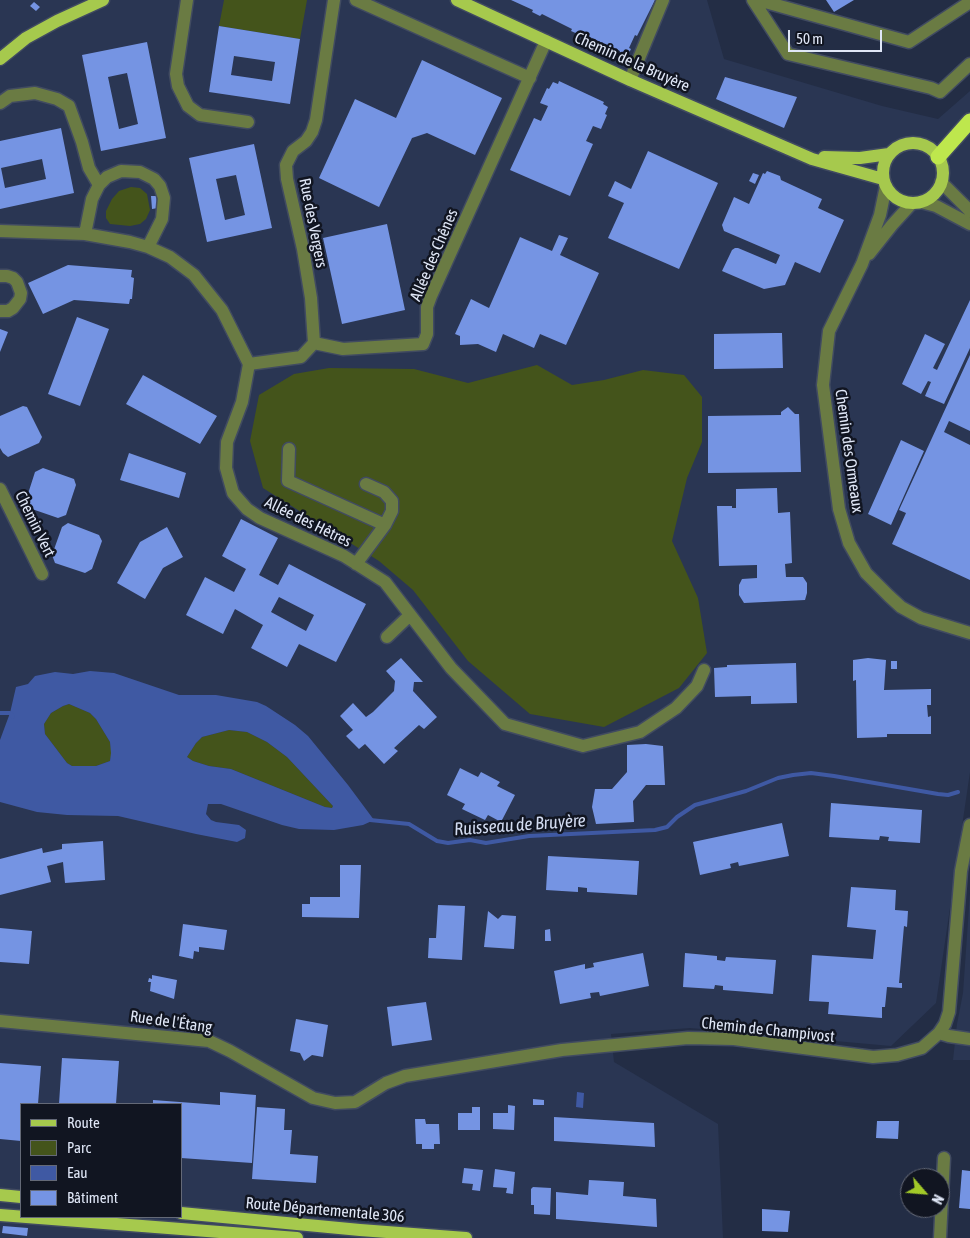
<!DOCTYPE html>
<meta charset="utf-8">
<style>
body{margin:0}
#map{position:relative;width:970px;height:1238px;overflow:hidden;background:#232d45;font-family:"Asap Condensed",sans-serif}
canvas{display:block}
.legend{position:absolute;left:20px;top:1103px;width:162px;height:115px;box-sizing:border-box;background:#111521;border:1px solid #646977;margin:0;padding:6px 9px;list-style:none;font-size:15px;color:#e0e7f7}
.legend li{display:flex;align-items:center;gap:10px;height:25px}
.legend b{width:25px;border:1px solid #646977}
.north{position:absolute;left:900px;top:1168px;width:50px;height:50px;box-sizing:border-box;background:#111521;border:1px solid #646977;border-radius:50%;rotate:117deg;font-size:14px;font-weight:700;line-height:20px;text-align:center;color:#e0e7f7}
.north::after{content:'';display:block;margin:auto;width:18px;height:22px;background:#a2c928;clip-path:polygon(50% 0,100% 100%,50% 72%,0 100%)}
.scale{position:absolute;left:788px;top:30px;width:94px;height:22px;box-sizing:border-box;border:2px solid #e0e7f7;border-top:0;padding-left:6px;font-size:15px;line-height:18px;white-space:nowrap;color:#e0e7f7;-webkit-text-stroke:4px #111521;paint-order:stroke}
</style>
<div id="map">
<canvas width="970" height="1238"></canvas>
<ul class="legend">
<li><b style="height:6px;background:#a6c94d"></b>Route</li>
<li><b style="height:14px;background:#44541b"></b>Parc</li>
<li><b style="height:14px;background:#3f59a3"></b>Eau</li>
<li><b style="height:14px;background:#7594e3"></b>Bâtiment</li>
</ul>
<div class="north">N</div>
<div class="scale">50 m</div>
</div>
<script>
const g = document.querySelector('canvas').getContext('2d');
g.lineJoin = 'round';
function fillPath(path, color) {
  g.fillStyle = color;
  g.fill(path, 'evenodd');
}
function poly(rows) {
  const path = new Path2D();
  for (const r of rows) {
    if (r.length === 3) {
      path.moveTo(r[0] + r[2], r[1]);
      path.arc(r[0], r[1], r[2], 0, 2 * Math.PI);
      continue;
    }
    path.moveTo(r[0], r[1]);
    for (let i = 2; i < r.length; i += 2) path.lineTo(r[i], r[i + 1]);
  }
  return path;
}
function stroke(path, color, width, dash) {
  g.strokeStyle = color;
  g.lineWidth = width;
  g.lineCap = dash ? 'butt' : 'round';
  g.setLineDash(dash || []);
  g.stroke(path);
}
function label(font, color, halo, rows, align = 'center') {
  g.font = font + ' "Asap Condensed",sans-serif';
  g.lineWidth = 5;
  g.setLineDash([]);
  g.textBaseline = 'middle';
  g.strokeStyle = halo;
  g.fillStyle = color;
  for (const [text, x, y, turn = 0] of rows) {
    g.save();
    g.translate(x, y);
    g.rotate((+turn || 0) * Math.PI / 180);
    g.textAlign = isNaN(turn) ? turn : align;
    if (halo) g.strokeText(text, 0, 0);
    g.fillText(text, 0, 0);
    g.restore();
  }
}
fillPath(poly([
 [0,0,707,0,724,59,882,106,938,119,970,91,970,772,936,1003,891,1046,690,1028,611,1034,614,1062,718,1124,723,1238,0,1238],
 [21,1104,181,1104,181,1217,21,1217],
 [970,893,970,1060,953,1060,957,1024,963,993]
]), '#2a3653');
fillPath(poly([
 [224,0,307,0,300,39,219,26],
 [131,187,140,188,147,194,150,210,146,219,140,224,130,226,110,224,106,218,106,211,112,199,119,191],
 [537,365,572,385,604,380,643,370,684,375,702,397,702,442,687,478,672,541,698,598,707,653,679,688,604,727,530,714,468,661,413,590,379,561,263,488,250,441,259,395,294,374,329,368,414,369,468,383],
 [69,704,90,713,96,719,110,742,112,753,110,761,96,766,72,766,67,763,45,734,44,724,51,713,63,706],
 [229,730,247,732,267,742,287,757,333,806,332,808,325,807,231,769,209,766,193,761,187,757,196,743,202,737]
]), '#44541b');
fillPath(poly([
 [90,671,114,673,179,695,216,695,257,702,266,706,295,725,308,736,348,785,374,820,363,825,334,830,299,829,282,825,221,804,208,804,206,814,211,820,216,822,239,825,246,830,245,838,237,842,196,834,118,816,67,815,37,812,0,802,0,740,10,713,16,687,28,684,35,676,55,672,73,674],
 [69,704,90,713,96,719,110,742,111,753,110,761,96,766,72,766,67,763,45,734,44,724,51,713,63,706],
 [229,730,247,732,267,742,287,757,333,806,332,808,325,807,231,769,209,766,193,761,187,757,196,743,202,737],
 [577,1092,584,1093,583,1108,576,1107]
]), '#3f59a3');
stroke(poly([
 [0,713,10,713,13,717],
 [370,820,409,824,437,841,448,843,470,840,486,843,529,836,655,830,667,827,677,817,695,805,746,791,778,778,793,775,811,773,834,776,938,794,948,795,958,792]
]), '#3f59a3', 4);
fillPath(poly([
 [511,0,655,0,637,36,635,35,629,48,631,49,627,57,620,53,620,51,581,33,580,35,571,31,572,29,542,14,540,16,532,12,533,10],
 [826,0,854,0,834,12],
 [34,2,40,7,36,11,30,6],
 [219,26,300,39,290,104,209,92],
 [234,56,275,62,272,81,231,75],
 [147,42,166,138,101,151,82,55],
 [127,73,138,124,119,129,108,77],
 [422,60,502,98,475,155,427,133,412,138,379,207,319,178,355,99,396,118],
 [725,77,797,97,784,128,716,99],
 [559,81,604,102,603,104,608,107,605,114,607,115,601,129,593,126,586,141,593,144,570,196,510,170,534,118,541,121,548,106,540,103,547,88,549,89,553,82,558,84],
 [61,128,74,193,0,209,0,141],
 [42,159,46,179,5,188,1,168],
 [254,144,272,228,207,242,189,158],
 [236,175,245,215,225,220,216,179],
 [648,151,718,183,679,269,608,238,624,203,608,196,615,181,631,189],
 [767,171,780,176,781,180,822,199,818,208,844,220,820,273,795,262,785,285,764,289,722,271,732,250,735,248,738,248,776,264,780,255,724,231,722,225,734,197,749,204,763,173,765,174],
 [753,173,759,175,755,184,749,181],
 [151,196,156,196,158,208,152,209],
 [387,224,405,310,342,324,323,238],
 [559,235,568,238,560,255,599,273,566,345,540,334,534,348,503,334,496,352,478,344,460,345,460,336,455,334,471,299,489,308,520,237,552,251],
 [68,265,132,270,131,277,134,278,132,299,130,299,129,304,74,300,43,314,28,283],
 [970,300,970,348,944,404,925,396,931,382,928,381,921,394,902,384,925,334,945,344,933,368,937,370],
 [77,317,109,329,80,406,48,394],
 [0,329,8,332,0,352],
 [775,333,782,333,783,368,714,369,714,334],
 [970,355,970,431,949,421,944,432,970,445,970,580,892,544,906,513,899,510],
 [143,375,217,416,200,444,126,404],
 [23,406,27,407,42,437,39,443,8,457,3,453,0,448,0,416],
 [788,407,795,414,799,414,801,472,708,473,708,416,781,415,781,412],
 [901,440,924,451,891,525,868,514],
 [129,453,186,473,179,498,120,480],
 [43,468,74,479,76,485,66,515,58,518,29,508,26,500,35,472],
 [777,488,778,513,790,512,792,563,785,564,786,577,803,577,807,583,807,593,805,600,744,603,739,595,739,585,742,579,757,578,757,565,719,566,717,506,732,506,732,508,736,508,736,489],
 [241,519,278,538,259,575,278,585,289,564,366,604,336,662,299,644,287,667,251,648,263,625,235,609,223,634,186,615,205,577,234,592,246,569,222,556],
 [279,597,314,615,306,631,271,612],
 [68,523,99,535,102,541,92,569,85,573,55,563,52,555,62,527],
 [167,527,183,557,163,568,145,599,117,583,140,542],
 [401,658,423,682,414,682,413,691,437,717,424,729,419,725,394,748,398,751,384,764,365,744,359,749,346,736,353,730,340,716,353,703,366,717,373,712,394,691,395,681,386,671],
 [868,658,886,660,884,690,931,689,931,705,927,705,928,717,931,716,931,734,887,734,887,737,857,738,856,680,853,681,853,660],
 [891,661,897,661,897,669,891,669],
 [796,663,797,703,751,704,751,696,715,697,714,668,727,667,727,665],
 [646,744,663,746,665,785,646,785,633,801,634,822,596,824,592,807,595,789,612,789,627,772,627,745],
 [460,768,478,777,481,772,500,782,497,786,515,795,501,822,488,815,485,820,462,809,465,804,447,795],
 [831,803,922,810,920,843,888,841,889,837,880,836,879,840,829,837],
 [782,823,789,856,739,866,738,862,730,864,731,868,700,875,693,842],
 [103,841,105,880,65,883,63,862,47,866,51,882,0,895,0,859,42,848,43,853,62,849,62,844],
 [548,856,639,861,637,895,587,892,587,888,578,887,578,892,546,890],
 [340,865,361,865,359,918,302,917,302,904,310,904,310,897,340,897],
 [851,887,896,890,895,910,908,911,907,927,904,926,899,983,902,983,902,988,887,987,885,1007,882,1007,882,1018,828,1014,829,1002,809,1001,812,955,873,959,876,930,847,927],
 [438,905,465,906,462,960,428,958,429,938,436,938],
 [488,911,498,919,502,915,516,916,514,949,484,947],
 [183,924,227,930,224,950,199,947,199,952,194,951,193,959,179,956],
 [0,928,32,931,29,964,0,962],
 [550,929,551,941,545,941,545,930],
 [643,953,649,986,600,996,599,992,590,993,591,998,560,1004,554,971,585,964,585,969,594,967,593,963],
 [685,953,717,956,717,960,725,961,726,957,776,960,773,994,723,990,723,986,715,985,714,989,683,987],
 [152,975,177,980,174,999,150,991,151,982,148,982,149,978,152,979],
 [426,1002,432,1040,392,1046,387,1007],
 [296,1019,328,1025,323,1057,312,1055,304,1061,300,1053,290,1051],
 [62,1058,119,1061,116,1104,59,1104],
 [0,1063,41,1066,38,1104,21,1104,21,1141,0,1139],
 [220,1092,256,1095,252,1163,181,1158,181,1104,153,1104,153,1100,220,1105],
 [533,1099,544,1100,544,1105,533,1105],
 [508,1105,515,1106,514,1130,493,1129,493,1113,508,1113],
 [257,1107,285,1109,284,1130,292,1130,290,1154,318,1156,316,1183,252,1179],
 [472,1107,480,1107,480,1130,458,1130,458,1113,472,1113],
 [554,1117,654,1123,655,1147,554,1141],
 [415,1119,425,1119,426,1124,439,1124,440,1144,434,1144,434,1149,422,1149,422,1144,416,1144],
 [877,1121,899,1121,898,1139,876,1138],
 [464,1168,483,1170,480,1191,472,1190,473,1184,462,1183],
 [495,1169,515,1172,513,1194,506,1193,507,1188,493,1187],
 [962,1170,970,1171,970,1209,959,1208],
 [589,1180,624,1182,623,1196,656,1199,657,1227,556,1219,556,1192,588,1195],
 [533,1187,551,1188,550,1215,534,1214,534,1205,531,1205,531,1189],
 [762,1209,790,1211,788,1232,762,1231],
 [3,1226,28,1228,27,1236,2,1233]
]), '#7594e3');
const minor = poly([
 [187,0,176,74,178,86,188,106,200,115,248,122],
 [356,0,530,78],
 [753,0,788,54,931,88,940,92,970,64],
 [758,0,909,42,970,2],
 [630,80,663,0],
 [0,103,10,96,35,93,57,99,69,106,82,142,89,168,99,185],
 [941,182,970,211],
 [886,186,880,215,862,264,829,331,823,385,839,509,849,543,866,573,889,596,901,607,921,618,970,633],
 [921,202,936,206,970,224],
 [0,231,85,234,130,242,148,247,170,257,194,275,222,310,249,364,242,402,227,442,226,468,233,493,247,509,260,518,344,556,385,582,451,668,505,724,583,746,640,732,676,708,697,686,704,670],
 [85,234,92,199,99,185,107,177,121,171,140,172,154,179,160,186,164,198,162,219,148,247],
 [869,254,892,225,912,203],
 [0,276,7,276,13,278,17,282,21,293,20,299,13,308,8,311,0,311],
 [314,343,311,298,303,249,287,179,286,165,293,151,306,141,312,132,316,120,334,0],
 [249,364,301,357,314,343,343,349,423,344,427,334,427,307,431,296,546,41],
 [289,449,288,481,385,525,356,564],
 [366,484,384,492,392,501,392,511,385,525],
 [0,489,42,574],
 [387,637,410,615],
 [0,1021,209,1041,230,1051,313,1098,335,1103,355,1102,386,1083,405,1076,562,1050,688,1038,734,1039,873,1057,897,1055,922,1048,939,1033,945,1024,949,1012,961,871,970,825],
 [939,1033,949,1036,970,1039],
 [940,1238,944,1158]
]);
const major = poly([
 [457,0,630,80,812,159,883,179],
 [0,59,26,38,57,21,103,0],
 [913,173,30],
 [824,157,860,158,889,154],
 [0,1195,21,1197],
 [181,1213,360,1230,466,1238],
 [0,1215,297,1238]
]);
const highway = poly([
 [938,157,970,121]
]);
stroke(minor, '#414b61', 15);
stroke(major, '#414b61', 15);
stroke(highway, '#414b61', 18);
stroke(minor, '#6a7b43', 12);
stroke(major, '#a6c94d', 12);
stroke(highway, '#bee74d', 15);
label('16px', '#e0e7f7', '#111521', [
 ["Chemin de la Bruyère",632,62,24],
 ["Rue des Vergers",313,223,79],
 ["Allée des Chênes",434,255,-67],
 ["Chemin des Ormeaux",849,451,82],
 ["Allée des Hêtres",308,522,26],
 ["Chemin Vert",35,524,64],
 ["Rue de l'Étang",171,1022,8],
 ["Chemin de Champivost",768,1030,6],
 ["Route Départementale 306",325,1210,5]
]);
label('italic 18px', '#d3dcf1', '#111521', [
 ["Ruisseau de Bruyère",520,825,-4]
]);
</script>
